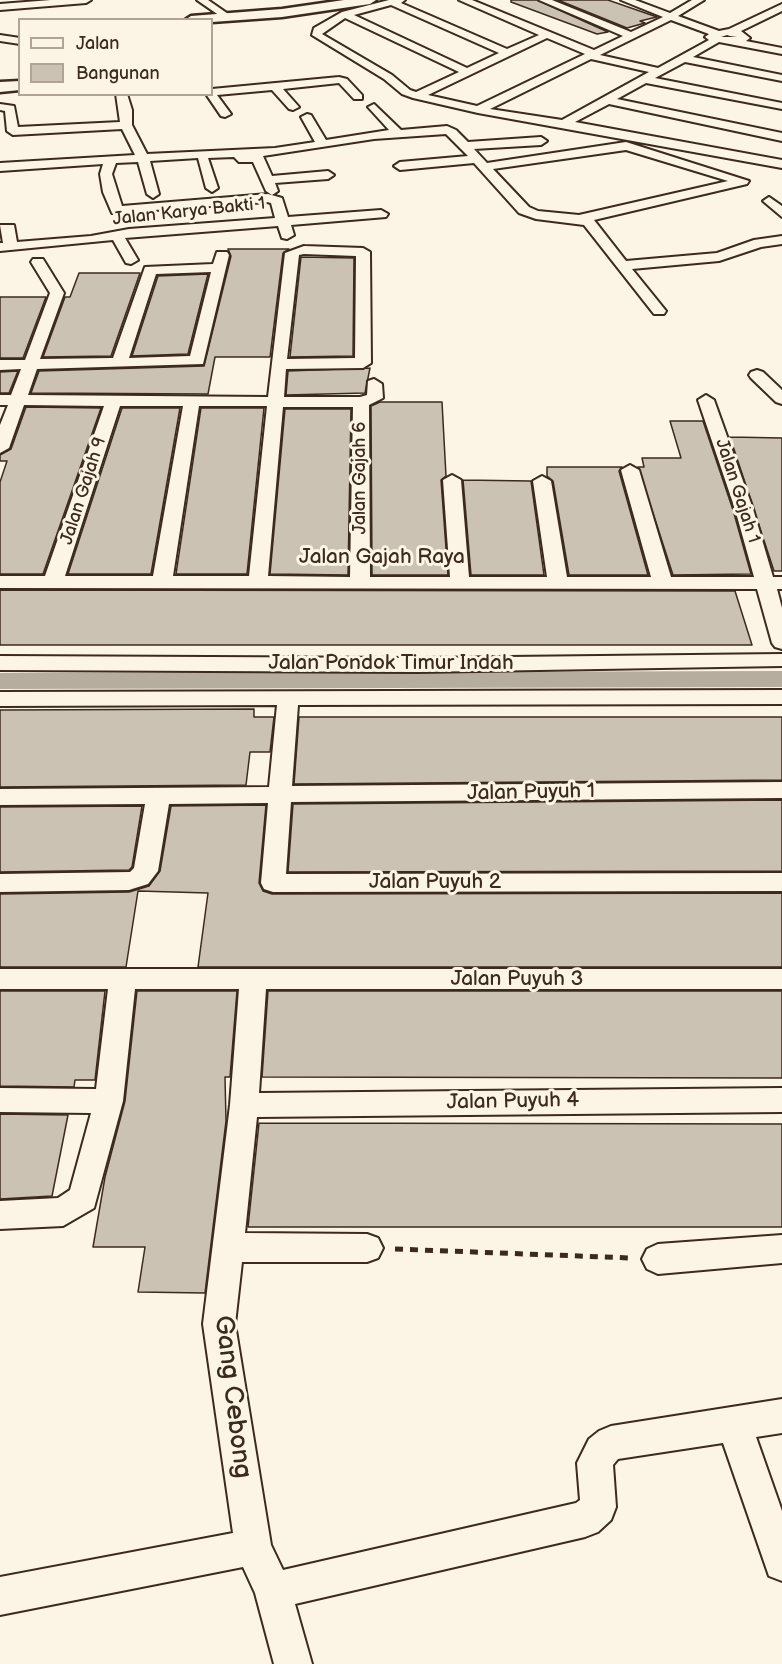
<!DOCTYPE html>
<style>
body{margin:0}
#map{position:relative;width:782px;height:1664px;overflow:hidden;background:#fcf5e5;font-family:"Balsamiq Sans",sans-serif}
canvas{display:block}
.legend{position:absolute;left:18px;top:18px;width:195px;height:78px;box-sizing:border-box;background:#fcf5e5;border:2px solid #afa495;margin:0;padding:8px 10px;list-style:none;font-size:18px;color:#3b2a1e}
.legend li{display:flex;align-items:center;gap:12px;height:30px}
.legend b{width:30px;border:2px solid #afa495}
</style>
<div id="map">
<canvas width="782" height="1664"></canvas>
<ul class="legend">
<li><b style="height:8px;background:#fcf5e5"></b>Jalan</li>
<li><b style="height:16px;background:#ccc2b3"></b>Bangunan</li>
</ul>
</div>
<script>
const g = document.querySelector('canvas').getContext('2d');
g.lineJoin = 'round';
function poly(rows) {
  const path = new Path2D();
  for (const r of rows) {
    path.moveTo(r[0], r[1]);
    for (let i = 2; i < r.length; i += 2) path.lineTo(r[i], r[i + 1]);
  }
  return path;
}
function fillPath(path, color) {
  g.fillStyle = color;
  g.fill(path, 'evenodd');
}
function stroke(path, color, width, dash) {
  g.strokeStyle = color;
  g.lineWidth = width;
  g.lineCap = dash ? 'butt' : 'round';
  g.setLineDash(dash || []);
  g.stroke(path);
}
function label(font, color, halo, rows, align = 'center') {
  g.font = font + ' "Balsamiq Sans",sans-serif';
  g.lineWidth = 6;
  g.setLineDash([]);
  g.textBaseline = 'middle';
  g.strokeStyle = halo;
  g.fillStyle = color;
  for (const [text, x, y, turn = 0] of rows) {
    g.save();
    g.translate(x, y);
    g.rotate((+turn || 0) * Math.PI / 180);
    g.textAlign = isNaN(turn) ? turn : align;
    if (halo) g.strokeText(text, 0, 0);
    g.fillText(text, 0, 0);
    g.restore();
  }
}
fillPath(poly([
 [782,671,782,687,0,689,0,673,782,671]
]), '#b7ad9e');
const building = poly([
 [511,0,537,0,608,32,597,34,511,2,511,0],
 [558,0,608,0,657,17,640,21,645,23,627,28,558,0],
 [228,249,289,249,283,253,270,357,215,357,208,394,31,393,39,371,204,366,231,256,228,249],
 [301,257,354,258,353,356,290,357,301,257],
 [79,273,140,273,111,356,43,357,65,297,70,297,79,273],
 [208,274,188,354,132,356,158,276,208,274],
 [0,297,46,297,23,358,0,358,0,297],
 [370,368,365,393,286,395,288,371,370,368],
 [18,371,9,393,0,393,0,372,18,371],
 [380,402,442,402,446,476,441,480,448,575,372,575,371,406,380,402],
 [26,407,101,408,43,574,0,574,0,482,7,461,0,461,0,455,11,449,26,407],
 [122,408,180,408,151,574,68,574,122,408],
 [201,408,264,408,247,574,176,574,201,408],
 [285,409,351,409,348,575,270,574,285,409],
 [670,421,703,421,733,510,751,574,673,575,638,467,644,467,642,458,681,458,670,421],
 [730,437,782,438,782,571,774,571,730,437],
 [547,467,622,467,619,471,648,575,569,575,553,481,547,476,547,467],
 [463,480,531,481,544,575,471,575,463,480],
 [0,590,735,591,752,645,0,645,0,590],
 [254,709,254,717,274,717,270,752,250,752,246,785,0,787,0,710,254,709],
 [299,717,782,717,782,780,294,784,299,717],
 [782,800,782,871,288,872,293,804,782,800],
 [266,805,259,883,263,891,272,894,782,893,782,967,198,967,208,893,138,891,126,967,0,967,0,894,129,892,149,886,160,871,171,806,266,805],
 [142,806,132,867,129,870,0,872,0,807,142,806],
 [0,991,105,991,95,1080,75,1080,74,1087,0,1086,0,991],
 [137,991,237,991,230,1077,225,1077,226,1121,205,1293,138,1292,145,1247,93,1247,105,1177,125,1101,137,991],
 [268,991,782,991,782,1078,262,1077,268,991],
 [0,1114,68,1115,52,1196,0,1199,0,1114],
 [259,1123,782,1124,782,1227,248,1227,259,1123]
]);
fillPath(building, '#ccc2b3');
stroke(building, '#3b2a1e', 1.5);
const street = poly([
 [51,0,91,0,86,3,0,10,0,4,51,0],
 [197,0,208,0,231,16,223,18,197,0],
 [389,0,405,0,401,3,507,49,539,35,459,0,472,0,594,50,623,36,539,0,552,0,631,32,663,17,621,0,635,0,670,13,692,0,704,0,678,16,719,31,729,29,782,4,782,11,741,31,750,38,746,41,782,48,782,54,719,42,693,57,782,75,782,81,685,62,655,78,782,103,782,109,646,83,617,99,782,133,782,141,609,104,575,122,782,160,782,168,478,113,413,98,402,94,384,79,312,35,314,28,342,12,389,0],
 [391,5,499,53,467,68,354,15,391,5],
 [345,18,459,72,416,92,410,90,392,75,322,34,345,18],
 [671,20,709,34,705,37,709,40,658,68,600,55,671,20],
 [727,35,730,36,737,37,721,37,727,35],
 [547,38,585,54,477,106,428,95,547,38],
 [591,59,649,72,562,120,490,109,591,59],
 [0,35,20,38,20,44,0,41,0,35],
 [339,77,347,79,362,95,362,99,354,99,339,83,283,89,299,107,293,110,289,109,272,90,217,95,231,114,225,117,221,116,206,94,212,94,212,89,339,77],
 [116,94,127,94,132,110,132,125,147,154,275,148,315,142,301,117,307,114,311,115,326,140,389,130,368,107,374,104,401,130,447,126,456,130,468,142,541,137,547,141,541,145,474,149,487,163,626,142,749,181,747,184,594,220,626,261,717,253,754,240,782,236,782,244,761,247,719,261,632,269,666,311,664,314,654,314,584,225,536,219,519,213,474,163,400,170,394,166,400,162,468,156,446,134,374,139,263,156,272,176,328,171,334,175,328,179,275,183,278,191,272,195,266,191,253,162,239,162,234,157,208,158,218,188,212,192,206,188,198,158,150,161,159,194,153,198,147,194,138,162,116,163,112,174,122,206,268,194,282,198,288,217,381,210,388,214,386,217,291,225,294,235,287,239,282,238,278,226,125,238,138,260,131,264,126,263,113,240,0,251,0,243,3,243,0,225,14,225,17,242,91,236,129,229,275,218,271,203,267,202,112,213,103,192,100,174,103,164,0,171,0,163,135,155,122,129,13,135,7,131,5,111,0,110,0,104,14,106,18,127,120,122,116,94],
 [626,150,728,181,579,215,538,211,529,207,493,169,626,150],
 [769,197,782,206,782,217,763,201,769,197],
 [304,246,363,248,370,252,371,363,363,368,286,369,284,397,360,397,367,395,368,381,374,379,382,384,383,398,369,405,370,577,450,577,443,480,452,475,461,480,469,577,547,577,533,481,542,476,551,481,567,577,651,577,621,470,630,465,639,470,671,577,754,577,735,509,698,400,706,395,714,400,753,509,773,577,782,577,782,589,777,589,782,608,782,649,775,647,772,643,757,589,0,588,0,576,45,576,104,406,24,405,9,448,0,453,0,425,8,405,0,405,0,395,11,395,21,369,0,370,0,360,25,360,50,293,31,262,33,259,43,259,64,293,40,359,113,358,145,267,213,264,217,252,227,252,229,255,203,364,37,369,28,395,268,397,285,253,304,246],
 [304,254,356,256,355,358,287,359,299,255,304,254],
 [211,272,190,356,129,358,156,274,211,272],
 [120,406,183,406,153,576,65,576,120,406],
 [199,406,267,406,249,576,173,576,199,406],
 [283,407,353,407,350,577,268,576,283,407],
 [757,370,763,372,782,390,782,404,776,402,751,378,749,375,751,372,757,370],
 [782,654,782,666,417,672,0,670,0,656,417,658,782,654],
 [782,690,782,704,298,705,292,786,782,782,782,798,291,802,286,874,782,873,782,891,273,892,264,889,261,883,268,803,169,804,158,871,148,884,129,890,0,892,0,874,130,872,134,868,145,804,0,805,0,789,269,787,277,705,0,706,0,692,782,690],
 [0,969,782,969,782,989,266,989,259,1093,782,1088,782,1112,257,1117,245,1233,367,1234,378,1238,383,1248,378,1258,367,1262,242,1262,235,1324,271,1545,283,1570,576,1503,580,1500,577,1463,589,1439,599,1431,611,1426,782,1399,782,1433,756,1437,782,1511,782,1581,769,1576,723,1443,618,1459,613,1465,616,1507,611,1520,598,1532,585,1537,295,1604,312,1664,274,1664,255,1593,243,1567,0,1615,0,1577,233,1533,203,1324,230,1105,239,989,135,989,123,1101,94,1208,63,1226,0,1229,0,1201,58,1198,70,1190,91,1113,0,1112,0,1088,96,1089,108,989,0,989,0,969],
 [782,1235,782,1263,658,1274,647,1269,642,1259,647,1249,658,1244,782,1235]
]);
const secondary = poly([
 [344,0,376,0,370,4,282,17,212,22,212,20,185,20,191,16,282,9,344,0],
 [20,81,20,90,0,92,0,82,20,81]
]);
stroke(street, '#3b2a1e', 4);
stroke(secondary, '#3b2a1e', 5);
stroke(poly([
 [395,1249,631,1258]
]), '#3b2a1e', 5, [8, 7]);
fillPath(street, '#fcf5e5');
fillPath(secondary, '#fcf5e5');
label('18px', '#3b2a1e', '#fcf5e5', [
 ["Jalan Karya Bakti 1",189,212,-6],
 ["Jalan Gajah 6",360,478,-90],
 ["Jalan Gajah 9",84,491,-72],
 ["Jalan Gajah 1",737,491,72]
]);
label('21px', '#3b2a1e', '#fcf5e5', [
 ["Jalan Gajah Raya",382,558],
 ["Jalan Pondok Timur Indah",391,664],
 ["Jalan Puyuh 1",531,793,-1],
 ["Jalan Puyuh 2",435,883],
 ["Jalan Puyuh 3",517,980],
 ["Jalan Puyuh 4",513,1102,-1]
]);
label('26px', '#3b2a1e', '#fcf5e5', [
 ["Gang Cebong",232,1397,83]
]);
</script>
